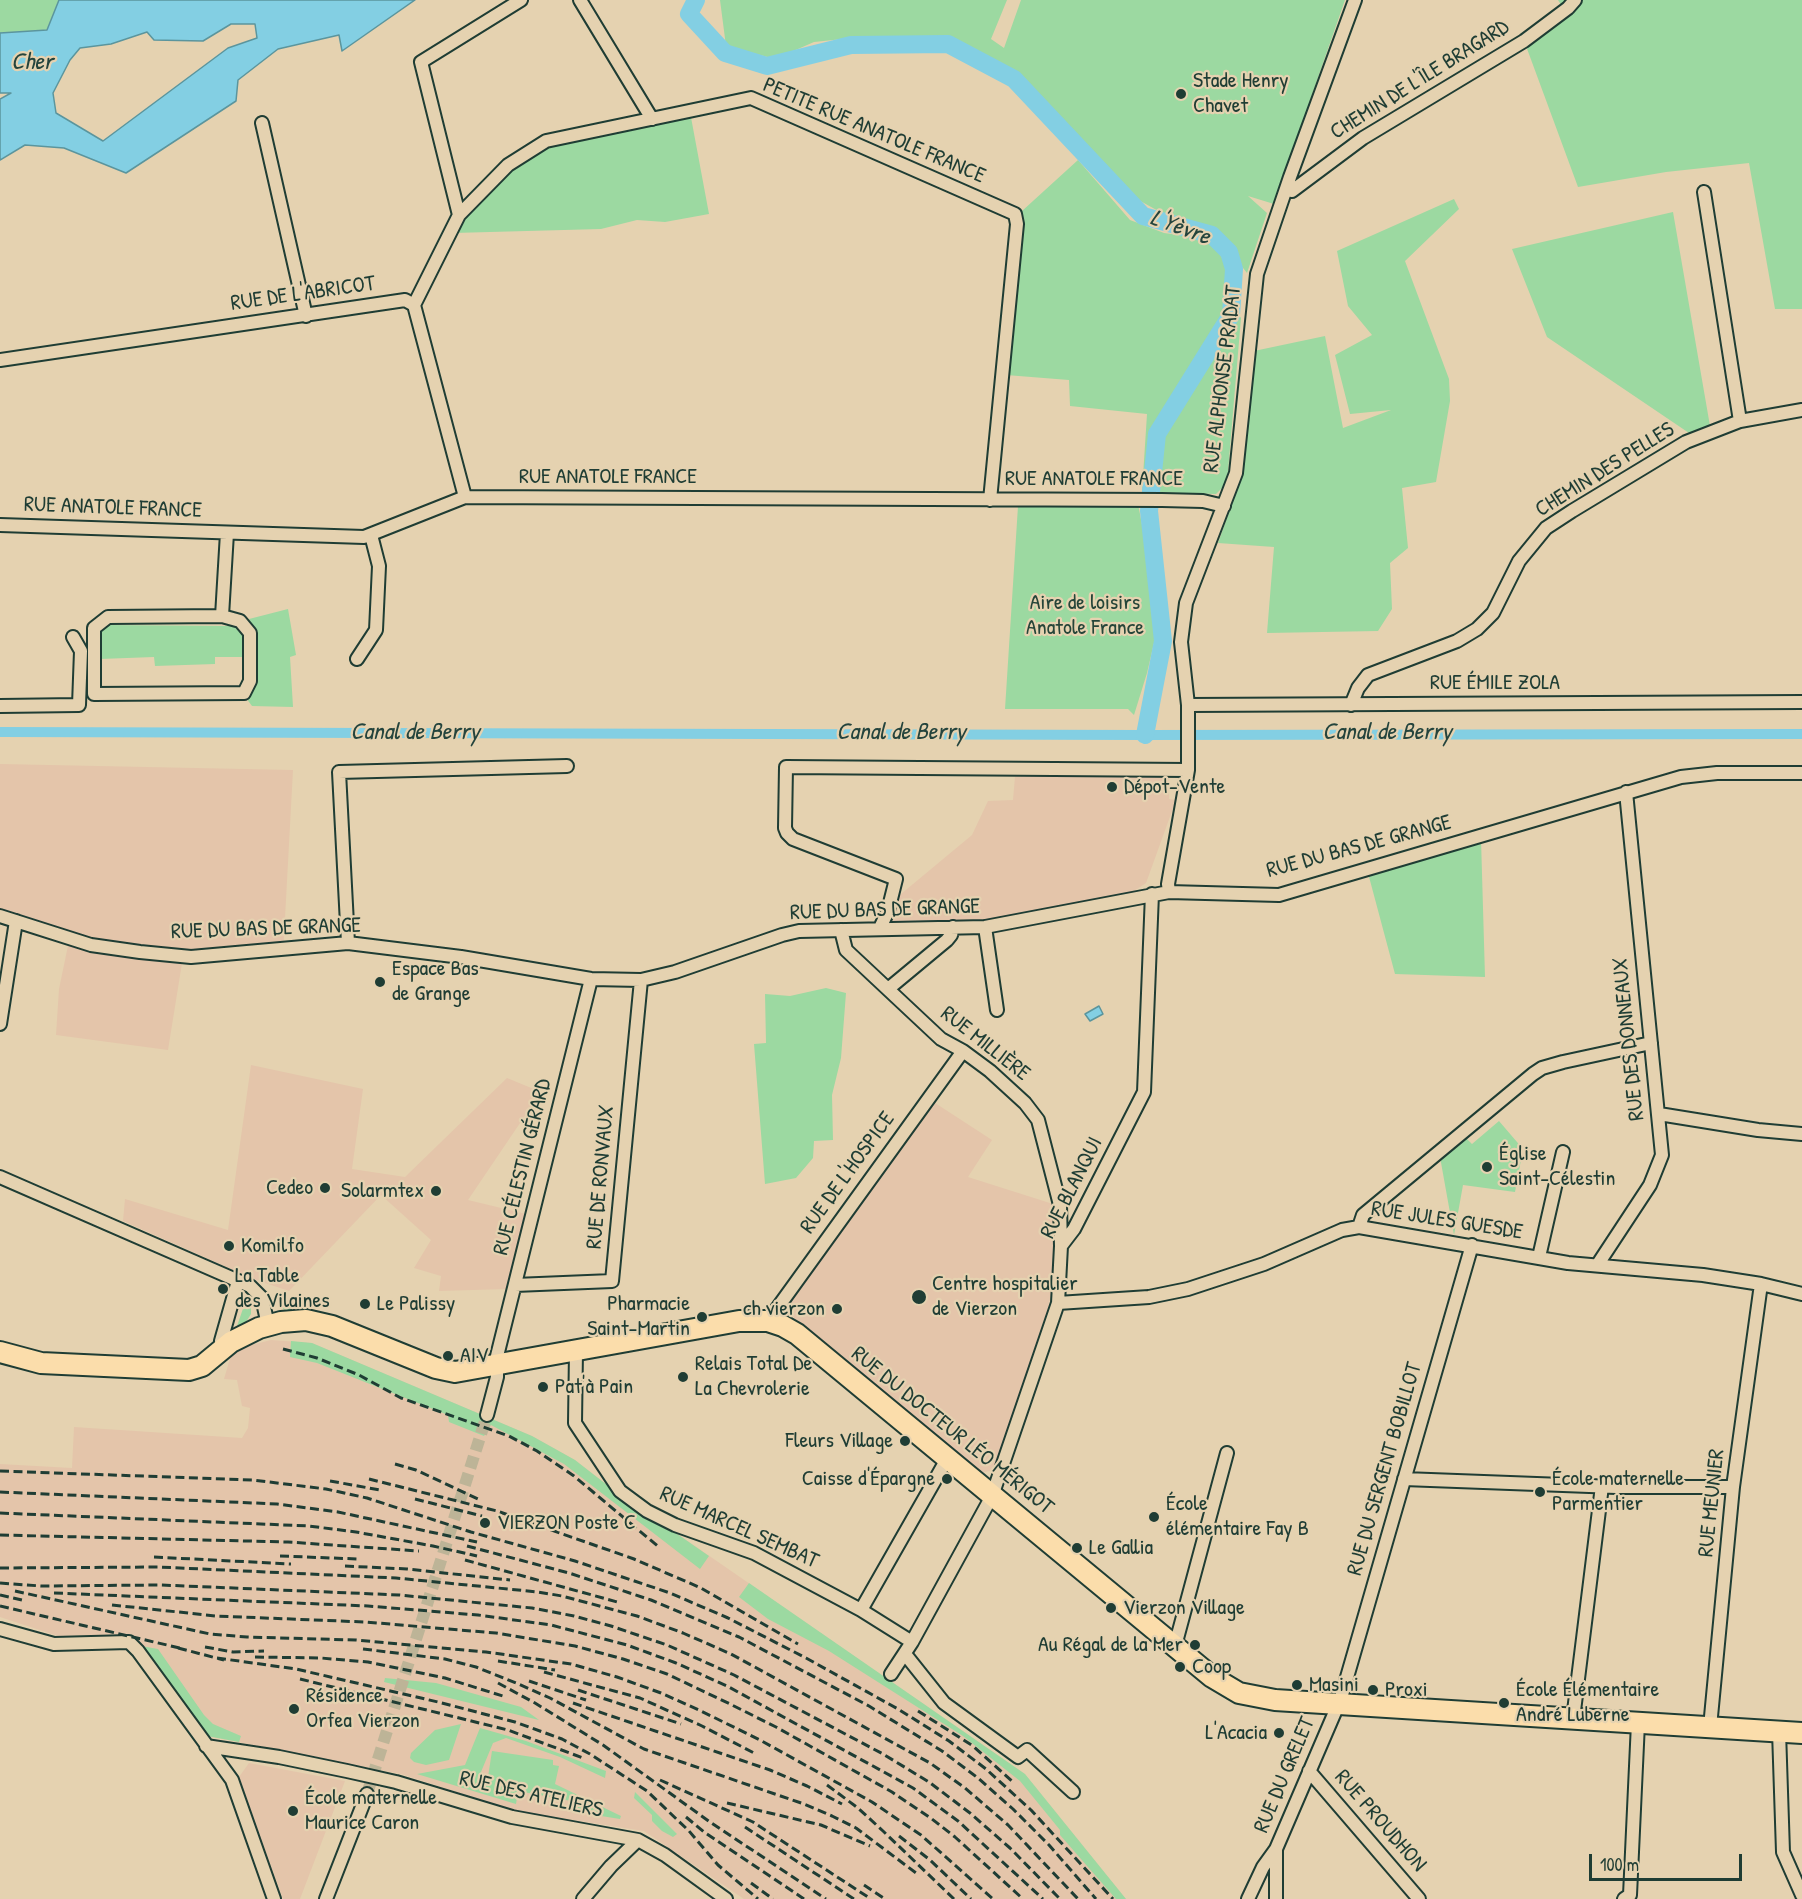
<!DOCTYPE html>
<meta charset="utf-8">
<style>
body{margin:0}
#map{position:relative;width:1802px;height:1899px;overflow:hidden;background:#e5d2b0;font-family:"Patrick Hand",sans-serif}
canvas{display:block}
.scale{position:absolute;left:1589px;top:1854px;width:153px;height:27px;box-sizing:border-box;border:3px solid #1f3d34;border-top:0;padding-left:8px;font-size:18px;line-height:21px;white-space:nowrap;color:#1f3d34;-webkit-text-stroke:4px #e5d2b0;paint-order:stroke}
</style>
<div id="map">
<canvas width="1802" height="1899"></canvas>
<div class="scale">100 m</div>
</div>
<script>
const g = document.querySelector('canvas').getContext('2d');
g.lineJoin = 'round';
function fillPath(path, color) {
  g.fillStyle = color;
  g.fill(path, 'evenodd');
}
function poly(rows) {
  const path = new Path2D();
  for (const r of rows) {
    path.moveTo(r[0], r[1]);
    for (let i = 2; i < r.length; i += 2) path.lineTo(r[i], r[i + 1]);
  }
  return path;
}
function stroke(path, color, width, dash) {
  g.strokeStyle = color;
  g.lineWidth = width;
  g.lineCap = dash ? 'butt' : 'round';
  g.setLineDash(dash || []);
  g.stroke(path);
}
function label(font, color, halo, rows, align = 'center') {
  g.font = font + ' "Patrick Hand",sans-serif';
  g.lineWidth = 4.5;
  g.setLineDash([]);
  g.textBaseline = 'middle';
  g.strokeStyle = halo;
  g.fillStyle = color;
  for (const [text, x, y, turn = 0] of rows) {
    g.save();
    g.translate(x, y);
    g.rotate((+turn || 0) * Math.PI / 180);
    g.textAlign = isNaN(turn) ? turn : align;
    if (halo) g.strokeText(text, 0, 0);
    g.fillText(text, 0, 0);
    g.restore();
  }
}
fillPath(poly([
 [0,764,293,770,283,955,182,963,168,1050,56,1035,59,989,70,936,0,913],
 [1055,775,1169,775,1169,799,1176,800,1146,883,1131,893,992,919,892,922,895,899,972,835,988,801,1013,800,1015,777],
 [251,1065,363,1089,352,1169,405,1177,507,1078,541,1092,468,1200,526,1214,507,1289,439,1291,441,1276,414,1268,431,1240,381,1195,289,1291,256,1280,123,1221,125,1199,228,1230],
 [932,1101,992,1140,968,1177,1053,1204,1053,1287,1048,1308,994,1470,981,1473,781,1307],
 [271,1340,312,1343,532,1436,575,1460,611,1488,1025,1774,1126,1899,744,1899,644,1831,515,1811,401,1774,207,1736,132,1634,58,1636,0,1617,0,1464,72,1468,74,1427,242,1438,248,1428,250,1408,242,1406,237,1380,224,1379,231,1355,247,1346],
 [249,1763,345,1781,300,1899,283,1899,239,1777]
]), '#e4c5aa');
fillPath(poly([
 [0,0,59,0,47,30,0,33],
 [720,0,1007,0,991,39,1004,48,1021,0,1345,0,1274,204,1248,196,1267,213,1247,273,1216,234,1169,217,1135,198,1015,72,965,44,934,37,852,38,814,42,775,59,726,46],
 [1558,0,1802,0,1802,309,1775,309,1749,163,1666,172,1578,187,1526,46,1568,16],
 [690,112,709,214,665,222,637,220,601,229,453,233,458,219,509,167,547,143],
 [1078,160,1130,220,1164,233,1208,239,1217,248,1227,268,1224,293,1241,318,1227,483,1216,494,1142,492,1147,414,1070,406,1069,380,1006,375,1022,211],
 [1454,199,1459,209,1405,261,1449,379,1450,401,1436,482,1402,488,1408,548,1390,563,1392,609,1378,631,1267,633,1274,547,1218,543,1242,476,1254,351,1325,336,1343,428,1391,410,1350,414,1335,355,1372,335,1348,306,1337,251],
 [1673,212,1710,426,1689,433,1547,337,1512,249],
 [1138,504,1160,617,1147,673,1134,715,1128,709,1005,709,1018,506,1134,506],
 [288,609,296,655,290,657,293,707,252,706,246,698,254,683,257,636,249,619],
 [107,625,233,626,240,630,243,637,243,657,215,657,215,664,155,666,154,657,100,659,99,632],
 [1481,839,1485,977,1395,974,1368,873],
 [826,988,846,993,841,1058,832,1095,833,1140,814,1141,813,1158,796,1178,765,1184,754,1044,766,1043,765,994,790,996],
 [1499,1121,1523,1149,1515,1192,1463,1185,1454,1235,1440,1157,1465,1137,1472,1144],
 [247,1297,251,1304,251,1314,246,1322,237,1326],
 [290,1300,304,1307,304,1311,293,1312,283,1309,281,1304],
 [291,1341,312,1343,532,1436,575,1460,611,1488,709,1556,700,1569,564,1464,491,1425,484,1436,449,1422,448,1415,317,1363,290,1357],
 [749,1583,1025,1774,1126,1899,1116,1899,1060,1835,1060,1830,1020,1781,963,1736,829,1651,768,1619,739,1597],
 [141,1646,158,1649,204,1715,213,1724,241,1736,239,1742,207,1736],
 [385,1678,436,1683,521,1707,539,1720,384,1682],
 [461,1724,449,1760,426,1765,414,1762,410,1758,411,1753,435,1730],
 [480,1728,526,1741,606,1771,605,1778,560,1757,506,1738,493,1743,481,1772,488,1777,492,1751,553,1760,553,1765,559,1766,555,1784,621,1816,620,1819,570,1811,571,1801,518,1791,516,1804,417,1774,465,1765],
 [635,1792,677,1834,673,1837,662,1831,652,1821,652,1815,634,1798]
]), '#9cd9a1');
const water = poly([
 [59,0,415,0,342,51,339,35,278,49,238,80,236,101,126,173,64,148,25,145,0,160,0,99,11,93,0,93,0,33,47,30,59,0],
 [231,24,255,24,257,38,228,48,103,141,56,113,53,93,70,60,80,48,111,44,147,32,154,40,203,41,231,24],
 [1099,1006,1103,1014,1090,1021,1085,1014,1099,1006]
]);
fillPath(water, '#83cfe3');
stroke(water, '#5b959d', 1.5);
stroke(poly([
 [0,732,1145,735,1802,734]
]), '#83cfe3', 10);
stroke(poly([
 [696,0,689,14,725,53,767,66,851,45,948,44,1014,79,1143,216,1212,235,1229,252,1234,269,1231,315,1157,434,1149,511,1163,641,1145,735]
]), '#83cfe3', 18);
stroke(poly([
 [367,1794,487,1415]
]), '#bdb497', 12, [12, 6]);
const minor = poly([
 [580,0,652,119],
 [262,123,306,316],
 [1286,189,1292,191,1363,138,1524,41,1568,8,1575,0],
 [1704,192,1740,421],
 [459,215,508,165,546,141,751,98,1015,214,1017,224,990,500],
 [414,305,459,215,421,62,521,0],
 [0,360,405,300,414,305,465,497],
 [0,525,364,537,465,497,1162,500,1203,501,1224,506],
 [222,616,240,621,250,633,250,681,244,693,94,694,94,628,108,617,222,616],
 [222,616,227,533],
 [357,659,376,630,379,566,371,535],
 [1188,705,1802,702],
 [1351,705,1358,688,1368,675,1457,641,1477,629,1493,613,1519,561,1546,528,1572,511,1686,442,1740,421,1802,410],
 [0,706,79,705,81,651,73,637],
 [1169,892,1168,884,1188,770,1188,705,1181,642,1186,603,1236,473,1257,274,1290,177,1355,0],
 [0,916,91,945,140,952,191,957,348,943,461,957,591,979,641,980,675,972,782,935,799,931,985,927,1169,892,1279,895,1681,777,1717,773,1802,773],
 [985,927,997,1010],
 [880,928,888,911,896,879,793,839,787,833,785,828,786,767,1188,770],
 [841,930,846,950,941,1039,963,1051,990,1071,1025,1103,1038,1120,1060,1205,1061,1246],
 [348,943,339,772,567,766],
 [888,989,947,940,951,935,953,927],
 [0,1024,16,921],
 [1659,1114,1758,1130,1802,1134],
 [0,1177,250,1286,262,1298,268,1325],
 [1359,1227,1363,1215,1533,1074,1542,1068,1563,1062,1651,1043],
 [1539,1257,1563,1152],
 [1598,1264,1650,1185,1662,1155,1626,792],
 [515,1285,612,1281,641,980],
 [1058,1303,1149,1297,1188,1289,1264,1264,1342,1230,1359,1227,1568,1263,1703,1275,1761,1284,1802,1294],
 [768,1321,963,1051],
 [221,1341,238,1281],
 [576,1351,575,1423,620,1491,647,1511,675,1525,754,1553,861,1610,912,1642],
 [487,1415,497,1377,497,1356,591,979],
 [1404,1479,1616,1487,1733,1487],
 [861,1610,947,1459],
 [0,1629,54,1644,129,1642,138,1651,232,1780,274,1899],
 [1175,1646,1227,1453],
 [905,1654,944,1703,1018,1757,1027,1750,1073,1792],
 [891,1674,912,1642,992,1496,1058,1303,1061,1246,1074,1229,1144,1092,1152,894],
 [1573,1719,1602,1486],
 [1710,1727,1733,1487,1761,1284],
 [1779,1731,1783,1852,1802,1895],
 [206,1746,279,1757,347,1771,396,1782,512,1817,638,1840,665,1855,726,1899],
 [1309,1771,1419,1899],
 [326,1899,367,1794],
 [583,1899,611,1866,638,1840],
 [1248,1899,1263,1867,1276,1849],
 [1276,1899,1276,1849,1341,1698,1472,1245],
 [1624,1899,1630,1895,1638,1723]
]);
const primary = poly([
 [0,1352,41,1363,189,1370,202,1366,231,1342,259,1328,281,1322,306,1320,332,1326,436,1368,455,1372,739,1321,768,1321,783,1326,797,1334,1212,1677,1239,1693,1275,1700,1802,1733]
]);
stroke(minor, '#1f3d34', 16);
stroke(primary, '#1f3d34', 24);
stroke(minor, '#e5d2b0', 12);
stroke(primary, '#fbddab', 20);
stroke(poly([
 [283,1349,317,1358,359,1375,401,1398,509,1436,537,1451,574,1476,660,1548],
 [395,1464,416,1470,478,1499],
 [0,1471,253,1480,326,1489,367,1498,471,1532,575,1561,670,1593,728,1618,806,1658,898,1709,949,1741,986,1769,1031,1810,1113,1899],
 [369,1479,497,1511,634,1559,701,1588,798,1644],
 [330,1481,380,1490],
 [0,1492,277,1504,338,1512,477,1542],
 [415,1499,482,1516],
 [0,1513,309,1526,356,1532,433,1546,477,1556],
 [0,1535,288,1542,419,1551],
 [467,1546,569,1573,651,1600,739,1637,869,1706,942,1751,978,1778,1013,1809,1049,1845,1096,1899],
 [280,1556,358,1559],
 [154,1557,291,1564],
 [465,1560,621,1603],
 [345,1566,407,1569,510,1580],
 [0,1568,159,1567,396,1578,538,1592,562,1596,637,1616,683,1633,731,1654,930,1763,965,1788,1008,1825,1078,1899],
 [0,1583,41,1586,161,1585,399,1595,532,1608,574,1616,611,1626,667,1645,734,1675,883,1754,929,1782,970,1813,1010,1848,1060,1899],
 [15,1591,210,1634,247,1637,356,1640,486,1652,571,1664,617,1677,661,1693,701,1711,760,1740,872,1802,921,1835,993,1899],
 [54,1593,368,1606,478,1615,551,1625,627,1645,676,1663,727,1686,913,1788,958,1821,1043,1899],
 [0,1595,26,1601],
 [112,1605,216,1616,365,1622,496,1633,575,1646,623,1659,667,1674,730,1704,776,1727,892,1792,932,1819,955,1837,1023,1899],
 [0,1606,184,1649],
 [205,1647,233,1652,264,1651],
 [178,1648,224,1660],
 [363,1649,445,1659,476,1667,516,1683,550,1698,644,1749,804,1804,832,1816,856,1828,916,1873],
 [255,1657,321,1658,368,1662,445,1678,506,1697],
 [217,1658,296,1669,438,1702,515,1722,562,1739,590,1754,647,1791,689,1831,718,1865,758,1899],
 [498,1661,555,1670],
 [544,1672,640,1698,702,1726,754,1753],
 [300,1679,508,1730,583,1758],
 [529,1681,586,1700],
 [498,1683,535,1703,603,1745,710,1822,826,1899],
 [578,1690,681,1724],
 [573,1703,770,1770,807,1786,842,1804],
 [918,1711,973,1746,1014,1783],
 [660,1780,753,1822,871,1899],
 [827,1785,858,1808,883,1831,954,1899],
 [727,1803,821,1825,870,1846],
 [686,1817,704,1832,804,1899],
 [745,1827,854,1899],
 [899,1836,930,1860,971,1899],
 [751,1883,773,1899],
 [864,1885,885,1899]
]), '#1f3d34', 3, [9, 4.5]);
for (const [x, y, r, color] of [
 [1181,94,6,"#1f3d34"],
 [1112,787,6,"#1f3d34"],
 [380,982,6,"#1f3d34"],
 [1487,1167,6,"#1f3d34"],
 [325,1188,6,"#1f3d34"],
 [436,1191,6,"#1f3d34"],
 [229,1246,6,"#1f3d34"],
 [223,1289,6,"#1f3d34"],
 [919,1297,8,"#1f3d34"],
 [365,1304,6,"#1f3d34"],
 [837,1309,6,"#1f3d34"],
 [702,1317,6,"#1f3d34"],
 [448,1356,6,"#1f3d34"],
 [683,1377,6,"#1f3d34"],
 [543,1387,6,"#1f3d34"],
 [905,1441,6,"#1f3d34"],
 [947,1479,6,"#1f3d34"],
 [1540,1492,6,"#1f3d34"],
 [1154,1517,6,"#1f3d34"],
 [485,1523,6,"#1f3d34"],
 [1077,1548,6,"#1f3d34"],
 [1111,1608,6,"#1f3d34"],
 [1195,1645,6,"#1f3d34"],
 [1180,1667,6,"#1f3d34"],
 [1297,1685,6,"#1f3d34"],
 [1373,1690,6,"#1f3d34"],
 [1504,1703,6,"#1f3d34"],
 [294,1709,6,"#1f3d34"],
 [1279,1733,6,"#1f3d34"],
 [293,1811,6,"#1f3d34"]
]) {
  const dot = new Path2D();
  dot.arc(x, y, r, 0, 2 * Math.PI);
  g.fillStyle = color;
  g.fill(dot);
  stroke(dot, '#e5d2b0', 2);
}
label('22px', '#1f3d34', '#e5d2b0', [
 ["CHEMIN DE L'ÎLE BRAGARD",1420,80,-32],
 ["PETITE RUE ANATOLE FRANCE",874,131,23],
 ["RUE DE L'ABRICOT",303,294,-8],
 ["RUE ALPHONSE PRADAT",1223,379,-83],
 ["CHEMIN DES PELLES",1605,470,-32],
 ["RUE ANATOLE FRANCE",608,477],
 ["RUE ANATOLE FRANCE",1094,479],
 ["RUE ANATOLE FRANCE",113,508,2],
 ["RUE ÉMILE ZOLA",1495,683],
 ["RUE DU BAS DE GRANGE",1359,847,-15],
 ["RUE DU BAS DE GRANGE",885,910,-2],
 ["RUE DU BAS DE GRANGE",266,929,-2],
 ["RUE DES DONNEAUX",1629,1039,-96],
 ["RUE MILLIÈRE",985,1044,38],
 ["RUE CÉLESTIN GÉRARD",523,1167,-76],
 ["RUE DE L'HOSPICE",848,1173,-54],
 ["RUE DE RONVAUX",601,1177,-85],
 ["RUE BLANQUI",1072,1188,-63],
 ["RUE JULES GUESDE",1447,1221,9],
 ["RUE DU DOCTEUR LÉO MÉRIGOT",952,1431,39],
 ["RUE DU SERGENT BOBILLOT",1385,1469,-74],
 ["RUE MEUNIER",1712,1503,-84],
 ["RUE MARCEL SEMBAT",739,1528,24],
 ["RUE DU GRELET",1285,1775,-67],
 ["RUE DES ATELIERS",531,1795,13],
 ["RUE PROUDHON",1380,1821,49]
]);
label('22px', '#1f3d34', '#e5d2b0', [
 ["Stade Henry",1193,81],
 ["Chavet",1193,106],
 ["Dépot-Vente",1124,787],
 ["Espace Bas",392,969],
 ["de Grange",392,994],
 ["Église",1499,1154],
 ["Saint-Célestin",1499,1179],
 ["Cedeo",313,1188,"right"],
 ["Solarmtex",424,1191,"right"],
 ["Komilfo",241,1246],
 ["La Table",235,1276],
 ["des Vilaines",235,1301],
 ["Centre hospitalier",932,1284],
 ["de Vierzon",932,1309],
 ["Le Palissy",377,1304],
 ["Pharmacie",690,1304,"right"],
 ["Saint-Martin",690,1329,"right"],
 ["ch vierzon",825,1309,"right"],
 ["AIV",460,1356],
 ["Relais Total De",695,1364],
 ["La Chevrolerie",695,1389],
 ["Pat'à Pain",555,1387],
 ["Fleurs Village",893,1441,"right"],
 ["Caisse d'Épargne",935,1479,"right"],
 ["École maternelle",1552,1479],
 ["Parmentier",1552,1504],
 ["École",1166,1504],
 ["élémentaire Fay B",1166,1529],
 ["VIERZON Poste C",497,1523],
 ["Le Gallia",1089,1548],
 ["Vierzon Village",1123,1608],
 ["Au Régal de la Mer",1183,1645,"right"],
 ["Coop",1192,1667],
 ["Masini",1309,1685],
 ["Proxi",1385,1690],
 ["École Élémentaire",1516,1690],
 ["André Luberne",1516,1715],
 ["Résidence",306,1696],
 ["Orfea Vierzon",306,1721],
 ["L'Acacia",1267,1733,"right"],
 ["École maternelle",305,1798],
 ["Maurice Caron",305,1823]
], 'left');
label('22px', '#254539', '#e5d2b0', [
 ["Aire de loisirs",1085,603],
 ["Anatole France",1085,628]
]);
label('italic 24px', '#24443d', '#e5d2b0', [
 ["Cher",32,63],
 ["L'Yèvre",1180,228,20],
 ["Canal de Berry",415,733],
 ["Canal de Berry",901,733],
 ["Canal de Berry",1387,733]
]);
</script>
